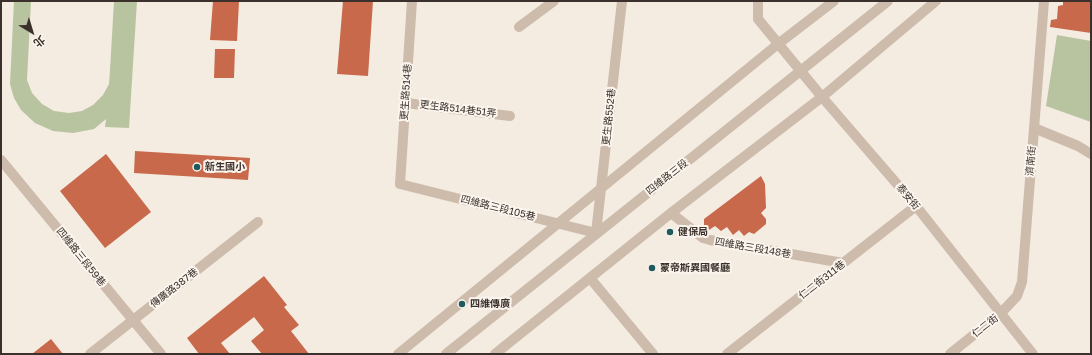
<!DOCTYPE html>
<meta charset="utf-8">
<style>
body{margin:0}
#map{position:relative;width:1092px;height:355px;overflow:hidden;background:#f4ebe1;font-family:"Golos Text","Noto Sans TC",sans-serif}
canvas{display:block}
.frame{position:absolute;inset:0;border:2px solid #3b302b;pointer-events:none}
.north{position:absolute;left:12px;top:12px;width:40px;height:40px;-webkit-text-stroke:3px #fbf5ee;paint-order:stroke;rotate:142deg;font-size:11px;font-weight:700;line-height:16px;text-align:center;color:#3b302b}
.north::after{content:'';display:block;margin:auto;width:14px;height:18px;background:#3b302b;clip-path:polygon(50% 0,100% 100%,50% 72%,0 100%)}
</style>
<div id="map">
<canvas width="1092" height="355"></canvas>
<div class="frame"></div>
<div class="north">北</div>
</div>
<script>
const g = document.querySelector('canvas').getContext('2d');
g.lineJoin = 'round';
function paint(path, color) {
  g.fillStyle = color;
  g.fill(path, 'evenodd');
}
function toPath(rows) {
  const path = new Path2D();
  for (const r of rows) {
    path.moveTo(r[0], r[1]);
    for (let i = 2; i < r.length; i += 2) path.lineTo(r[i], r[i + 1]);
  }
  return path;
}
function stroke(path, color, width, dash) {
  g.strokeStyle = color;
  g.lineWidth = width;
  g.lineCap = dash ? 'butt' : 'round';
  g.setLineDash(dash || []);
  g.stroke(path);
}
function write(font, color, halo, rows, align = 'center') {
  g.font = font + ' "Golos Text","Noto Sans TC",sans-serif';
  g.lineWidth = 4;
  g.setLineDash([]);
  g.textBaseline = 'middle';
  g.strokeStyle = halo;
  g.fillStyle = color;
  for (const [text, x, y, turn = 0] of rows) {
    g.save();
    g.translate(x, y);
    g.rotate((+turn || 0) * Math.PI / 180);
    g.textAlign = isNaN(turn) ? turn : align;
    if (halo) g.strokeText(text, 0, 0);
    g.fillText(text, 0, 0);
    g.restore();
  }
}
paint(toPath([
 [14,1,31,1,27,80,32,93,42,104,54,111,69,113,82,111,93,105,103,95,109,84,110,70,114,1,137,1,129,128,105,127,106,119,94,129,73,133,53,131,35,123,21,110,14,98,10,84],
 [1057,35,1091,41,1091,122,1046,106]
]), '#b8c4a0');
paint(toPath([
 [213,1,239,1,237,41,210,40],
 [343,1,373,1,368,76,337,74],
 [1063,1,1091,1,1091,33,1050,27,1051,20,1057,19,1058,6,1063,5],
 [215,49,235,49,234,78,214,78],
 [135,151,250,158,248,180,134,173],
 [106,154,151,212,105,248,60,191],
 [761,176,765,184,766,208,761,213,766,219,766,224,754,234,749,232,744,236,739,230,733,235,727,227,721,231,715,226,709,230,704,227,704,219],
 [264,276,287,305,284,307,299,325,291,331,309,354,262,354,251,341,264,330,254,317,221,343,230,354,199,354,187,338],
 [51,339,63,354,32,354]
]), '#c8694b');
stroke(toPath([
 [412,1,400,184,596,233,622,1],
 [758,1,758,19,822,97,916,206,1033,354],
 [519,27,554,1],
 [406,103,510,116],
 [1034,128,1078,146,1091,154],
 [1,160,161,354],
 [671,213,703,238,710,240,843,263],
 [590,278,653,354],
 [90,354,258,222],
 [398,354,778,44,834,1],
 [446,354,888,1],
 [495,354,671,213,822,97,936,1],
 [727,354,916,206],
 [950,354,1001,313,1017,296,1022,282,1044,1]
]), '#cdbbac', 10);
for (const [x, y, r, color] of [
 [197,167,4,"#1f5a5e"],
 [670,232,4,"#1f5a5e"],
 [652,268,4,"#1f5a5e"],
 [462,304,4,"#1f5a5e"]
]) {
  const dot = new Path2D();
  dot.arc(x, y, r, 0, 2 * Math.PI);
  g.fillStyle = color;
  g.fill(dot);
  stroke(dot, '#fbf5ee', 1.5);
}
write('10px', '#3b302b', '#fbf5ee', [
 ["更生路514巷",406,92,-86],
 ["更生路514巷51弄",458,109,7],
 ["更生路552巷",609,117,-84],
 ["濟南街",1031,161,-85],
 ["四維路三段",667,177,-38],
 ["泰安街",908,197,50],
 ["四維路三段105巷",498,208,14],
 ["四維路三段148巷",753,248,10],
 ["四維路三段59巷",81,257,51],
 ["仁二街311巷",822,280,-38],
 ["傳廣路387巷",174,288,-38],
 ["仁二街",985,326,-38]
]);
write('bold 10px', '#3b302b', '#fbf5ee', [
 ["新生國小",205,167],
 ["健保局",678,232],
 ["蒙帝斯異國餐廳",660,268],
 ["四維傳廣",470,304]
], 'left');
</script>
